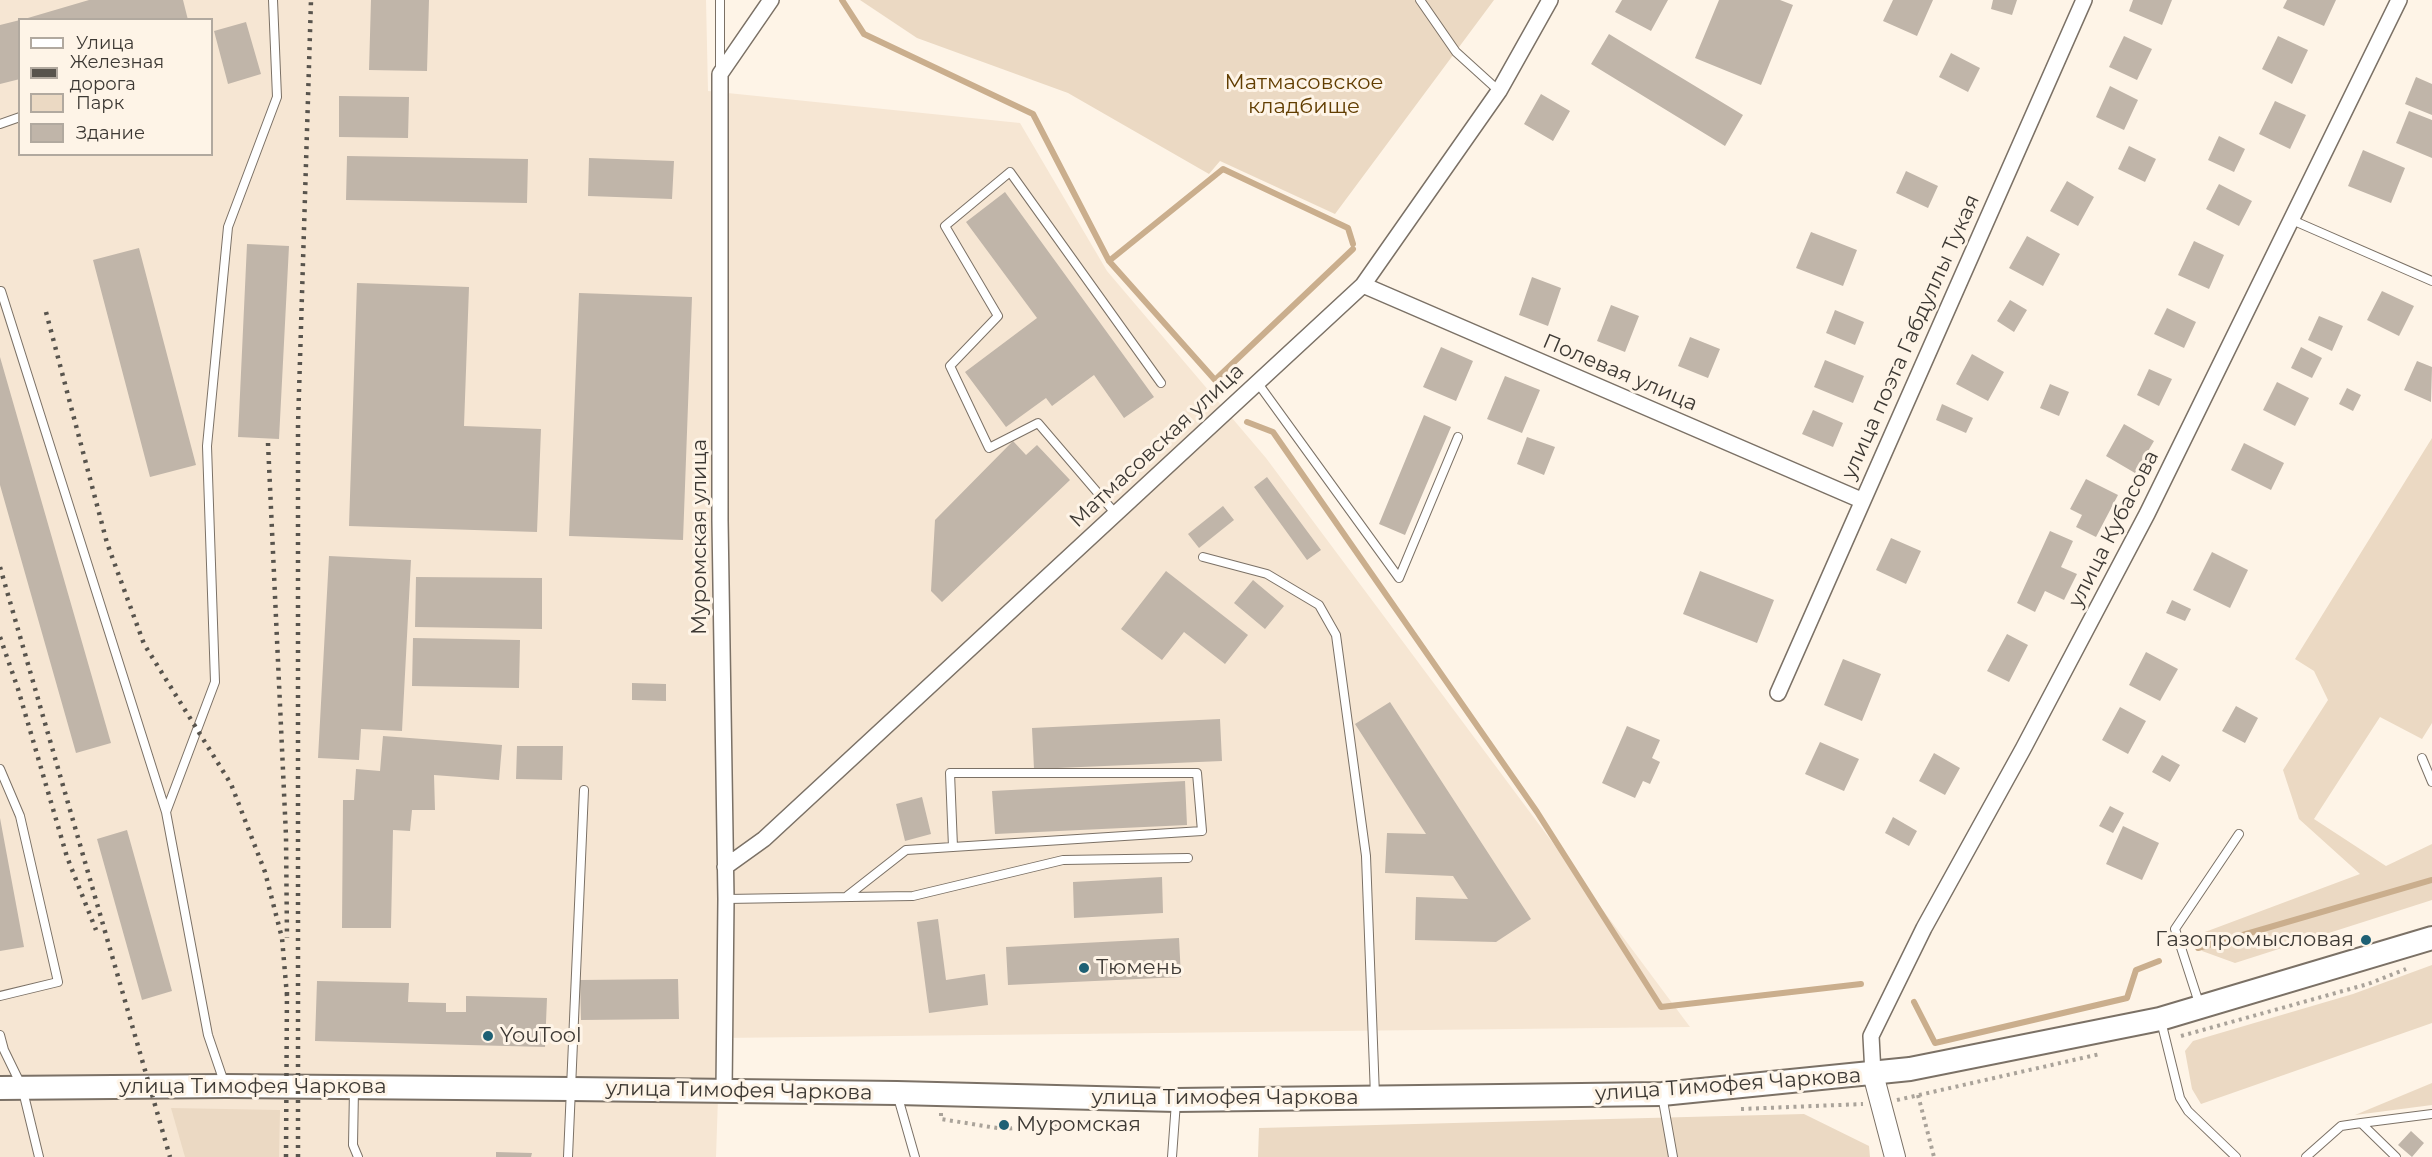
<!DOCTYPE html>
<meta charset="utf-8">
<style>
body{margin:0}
#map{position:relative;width:2432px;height:1157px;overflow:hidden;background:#fef4e7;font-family:Montserrat,sans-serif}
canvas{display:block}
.legend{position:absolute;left:18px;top:18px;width:195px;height:138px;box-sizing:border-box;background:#fef4e7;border:2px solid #b1a99f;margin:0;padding:8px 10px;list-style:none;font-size:18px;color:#3d3934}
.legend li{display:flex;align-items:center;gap:12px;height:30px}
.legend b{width:30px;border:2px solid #b1a99f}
</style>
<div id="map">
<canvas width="2432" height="1157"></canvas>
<ul class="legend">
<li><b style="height:8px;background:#fff"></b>Улица</li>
<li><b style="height:8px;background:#58544d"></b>Железная дорога</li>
<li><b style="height:16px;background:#ebd9c3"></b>Парк</li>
<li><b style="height:16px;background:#c0b5a9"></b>Здание</li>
</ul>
</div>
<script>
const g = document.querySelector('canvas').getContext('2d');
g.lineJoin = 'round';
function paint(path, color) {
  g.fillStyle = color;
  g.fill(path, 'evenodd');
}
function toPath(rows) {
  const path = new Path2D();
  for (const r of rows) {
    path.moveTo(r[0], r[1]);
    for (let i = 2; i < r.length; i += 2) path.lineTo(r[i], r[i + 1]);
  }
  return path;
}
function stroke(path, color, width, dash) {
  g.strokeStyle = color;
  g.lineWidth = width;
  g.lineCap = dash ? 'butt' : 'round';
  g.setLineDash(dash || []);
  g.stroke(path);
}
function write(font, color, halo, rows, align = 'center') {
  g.font = font + ' Montserrat,sans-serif';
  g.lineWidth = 6;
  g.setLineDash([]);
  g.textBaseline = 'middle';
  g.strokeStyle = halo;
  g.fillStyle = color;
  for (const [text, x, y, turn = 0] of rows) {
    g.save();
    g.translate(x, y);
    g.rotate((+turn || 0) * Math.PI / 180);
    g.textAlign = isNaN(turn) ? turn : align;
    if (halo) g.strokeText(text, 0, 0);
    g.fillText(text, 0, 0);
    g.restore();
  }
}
paint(toPath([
 [0,0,706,0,708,91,1020,123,1107,271,1266,458,1690,1027,720,1038,716,1157,0,1157],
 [20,20,212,20,212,154,20,154]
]), '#f6e6d3');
paint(toPath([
 [860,0,1494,0,1335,214,1220,161,1209,174,1068,93,917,38],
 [2432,438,2432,723,2422,739,2380,717,2314,819,2386,866,2432,844,2432,900,2235,963,2202,951,2205,932,2360,874,2299,819,2283,770,2328,700,2314,671,2295,659],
 [2432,965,2432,1023,2201,1104,2192,1089,2185,1051,2193,1041,2353,994],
 [2432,1083,2432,1105,2355,1115],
 [171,1108,280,1110,279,1157,185,1157],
 [1804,1114,1869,1146,1870,1157,1258,1157,1259,1128]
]), '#ebd9c3');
stroke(toPath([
 [842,0,864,34,1033,114,1109,261,1215,380,1353,249],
 [1109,261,1223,169,1348,228,1353,244],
 [1247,422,1273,432,1537,812,1661,1007,1861,984],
 [2198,948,2432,880],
 [1914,1002,1935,1043,2127,998,2136,970,2159,961]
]), '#caae8d', 6);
paint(toPath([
 [89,0,183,0,188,20,21,20],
 [371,0,429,0,427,71,369,70],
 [1622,0,1668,0,1651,31,1615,12],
 [1719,0,1780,0,1793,5,1761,85,1695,58],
 [1893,0,1933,0,1917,36,1883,21],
 [1993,0,2017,0,2012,15,1991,9],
 [2133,0,2172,0,2162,25,2129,11],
 [2287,0,2336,0,2324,26,2283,8],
 [20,20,20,79,0,84,0,25],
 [246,22,261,74,228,84,214,31],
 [1609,34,1743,115,1725,146,1591,64],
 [2124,36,2152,49,2137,80,2109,67],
 [2278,36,2308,50,2292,84,2262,69],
 [1951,53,1980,68,1968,92,1939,77],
 [2416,77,2432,84,2432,115,2405,104],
 [2110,86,2138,100,2124,130,2096,117],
 [1541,94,1570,111,1553,141,1524,124],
 [339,96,409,97,408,138,339,137],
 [2275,101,2306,115,2290,149,2259,134],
 [2409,111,2432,120,2432,158,2396,143],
 [2219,136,2245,149,2234,172,2208,160],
 [2129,146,2156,159,2145,182,2118,169],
 [2363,150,2405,168,2391,203,2348,186],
 [347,156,528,159,527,203,346,200],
 [589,158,674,161,672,199,588,196],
 [1906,171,1938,186,1928,208,1896,193],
 [2067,181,2094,197,2078,226,2050,211],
 [2219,184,2252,201,2239,226,2206,209],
 [1005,192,1154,397,1124,418,1094,375,1052,406,1046,398,1006,427,965,372,1037,318,966,222],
 [1811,232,1857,250,1843,286,1796,268],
 [2027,236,2060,254,2043,286,2009,268],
 [2194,241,2224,255,2209,289,2178,275],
 [247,244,289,246,279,439,238,437],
 [139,248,196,465,150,477,93,260],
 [1532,277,1561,288,1548,326,1519,315],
 [357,283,469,287,464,426,541,429,537,532,349,526],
 [2382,291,2414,306,2399,336,2367,320],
 [579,293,692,297,683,540,569,536],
 [2010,300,2027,310,2014,332,1997,321],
 [1611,305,1639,316,1625,352,1597,341],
 [2167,308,2196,322,2184,348,2154,334],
 [1835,310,1864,322,1855,345,1826,333],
 [2319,316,2343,326,2332,351,2308,340],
 [1690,337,1720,349,1708,378,1678,366],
 [1441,347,1473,361,1456,401,1423,387],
 [2301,347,2322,358,2312,378,2291,368],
 [1972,354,2004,372,1988,401,1956,384],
 [0,357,111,743,76,753,0,485],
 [1825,360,1864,376,1853,403,1814,387],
 [2417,361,2432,367,2431,402,2404,390],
 [2149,369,2172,379,2159,406,2137,395],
 [1505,376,1540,390,1522,433,1487,419],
 [2277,382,2309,398,2295,426,2263,410],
 [2050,384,2069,392,2059,416,2040,408],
 [2347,388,2361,395,2353,411,2339,404],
 [1942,404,1973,418,1966,433,1936,420],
 [1813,410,1843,423,1833,447,1802,434],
 [1424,415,1451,427,1405,535,1379,524],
 [2124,424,2154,441,2135,473,2106,456],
 [1527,437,1555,447,1544,475,1517,464],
 [1013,441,1026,455,1037,445,1070,480,942,602,931,591,935,520],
 [2244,443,2284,463,2271,490,2231,470],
 [1267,477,1321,550,1307,560,1254,487],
 [2086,479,2118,495,2096,537,2076,527,2082,515,2070,509],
 [1223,506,1234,520,1199,548,1188,534],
 [2050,531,2073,541,2061,567,2077,574,2064,600,2045,591,2035,612,2017,603],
 [1891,538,1921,551,1906,584,1876,570],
 [2212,552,2248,570,2230,608,2193,590],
 [329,556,411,560,402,731,361,729,359,760,318,758],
 [1166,571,1248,635,1225,664,1184,632,1162,660,1121,629],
 [1700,571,1774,600,1757,643,1683,614],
 [416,577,542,578,542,629,415,627],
 [1253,580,1284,606,1265,629,1234,603],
 [2172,600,2191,609,2185,621,2166,613],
 [2007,634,2028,645,2009,682,1987,671],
 [413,638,520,640,519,688,412,686],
 [2146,652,2178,669,2160,701,2129,685],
 [1843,659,1881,674,1862,721,1824,705],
 [632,683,666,684,666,701,632,700],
 [1390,702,1531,919,1496,942,1415,940,1416,897,1468,899,1453,876,1385,873,1387,833,1426,834,1355,724],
 [2236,706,2258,718,2245,743,2222,731],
 [2120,707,2146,721,2128,754,2102,740],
 [1220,719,1222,761,1034,769,1032,728],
 [1627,726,1660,740,1652,758,1660,762,1650,784,1643,781,1635,798,1602,783],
 [383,736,502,745,499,780,434,775,435,810,412,810,410,831,393,830,391,928,342,928,343,800,354,800,356,769,380,771],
 [1820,742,1859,759,1844,791,1805,774],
 [517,746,563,746,562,780,516,779],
 [1934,753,1960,768,1945,795,1919,781],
 [2162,755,2180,765,2170,782,2152,772],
 [1185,781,1187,825,995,834,992,791],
 [922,797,931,834,905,841,896,804],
 [2110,806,2124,813,2113,833,2099,826],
 [1893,817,1917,831,1909,846,1885,833],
 [0,818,24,947,0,951],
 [2123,826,2159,843,2142,880,2106,864],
 [127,830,172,991,142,1000,97,839],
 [1162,877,1163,913,1074,918,1073,882],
 [938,919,946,980,985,974,988,1005,929,1013,917,922],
 [1179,938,1181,977,1008,985,1006,947],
 [678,979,679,1019,581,1020,580,980],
 [317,981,409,983,408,1002,446,1003,446,1012,466,1012,466,996,547,998,545,1047,315,1041],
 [2411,1131,2424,1143,2412,1157,2398,1145],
 [496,1152,532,1153,531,1157,496,1157]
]), '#c0b5a9');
const service = toPath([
 [720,0,720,70],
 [1420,0,1456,52,1499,91],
 [0,124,20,117],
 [2292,220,2432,281],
 [1,291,166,812],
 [1257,382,1399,578,1458,437],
 [1115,513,1038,423,989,448,950,366,998,316,945,226,1010,172,1161,383],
 [1203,557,1267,574,1319,605,1336,635,1366,856,1375,1096],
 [2422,758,2432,782],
 [0,769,20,816,58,982,0,996],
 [846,897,906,850,1202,831,1197,773,950,773,953,847],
 [726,899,913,896,1063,860,1188,858],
 [2200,1006,2175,929,2239,834],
 [2161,1021,2180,1098,2188,1111,2236,1157],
 [0,1035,4,1050,22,1087,39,1157],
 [224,1082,208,1035,166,812,215,682,207,446,228,227,277,97,273,0],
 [354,1089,353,1145,358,1157],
 [897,1094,915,1157],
 [1662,1095,1673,1157],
 [2361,1123,2432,1114],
 [568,1157,584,790],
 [1172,1157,1176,1102],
 [2306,1157,2341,1126,2361,1123,2396,1157]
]);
const minor = toPath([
 [1363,285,1861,500],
 [1778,693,2084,0],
 [725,867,764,839,1363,285,1499,91,1550,0],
 [1873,1074,1871,1036,1924,928,2023,749,2147,514,2399,0],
 [724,1091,726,899,720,521,720,74,771,0]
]);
const tertiary = toPath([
 [1873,1074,1895,1157]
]);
const secondary = toPath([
 [0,1088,226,1086,571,1089,897,1093,1176,1100,1662,1094,1910,1069,2160,1019,2432,938]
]);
stroke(service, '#7b7166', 10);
stroke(minor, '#7b7166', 18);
stroke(tertiary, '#7b7166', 22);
stroke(secondary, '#7b7166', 26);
stroke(toPath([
 [2181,1036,2368,984,2406,969],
 [1918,1095,1934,1157],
 [1897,1100,2100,1054],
 [1741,1109,1863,1104],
 [941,1113,941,1119,1003,1129,1098,1121]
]), '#aaa39a', 4, [3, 4.5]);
stroke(service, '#fff', 8);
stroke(minor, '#fff', 15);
stroke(tertiary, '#fff', 20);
stroke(secondary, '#fff', 22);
stroke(toPath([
 [46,312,107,543,144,644,231,784,265,872,282,938,287,996],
 [268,443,286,836,287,938],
 [0,567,170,1157],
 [0,637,18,689,67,857,96,930],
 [286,1157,287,989],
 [298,1157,298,425,311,0]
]), '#58544d', 4.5, [3, 6]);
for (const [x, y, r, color] of [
 [2366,940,6,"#1e6074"],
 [1084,968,6,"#1e6074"],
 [488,1036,6,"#1e6074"],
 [1004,1125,6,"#1e6074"]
]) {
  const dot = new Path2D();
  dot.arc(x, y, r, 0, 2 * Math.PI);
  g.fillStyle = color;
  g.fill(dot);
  stroke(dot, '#fef4e7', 2);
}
write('21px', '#613d00', '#fef4e7', [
 ["Матмасовское",1304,83],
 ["кладбище",1304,107]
]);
write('21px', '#3d3934', '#fef4e7', [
 ["улица поэта Габдуллы Тукая",1911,337,-66],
 ["Полевая улица",1620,373,23],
 ["Матмасовская улица",1157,446,-43],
 ["улица Кубасова",2114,529,-63],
 ["Муромская улица",700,537,-90],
 ["улица Тимофея Чаркова",1728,1085,-4],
 ["улица Тимофея Чаркова",253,1087],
 ["улица Тимофея Чаркова",739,1091,1],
 ["улица Тимофея Чаркова",1225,1098]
]);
write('21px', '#3d3934', '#fef4e7', [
 ["Газопромысловая",2354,940,"right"],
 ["Тюмень",1096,968],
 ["YouTool",500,1036],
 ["Муромская",1016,1125]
], 'left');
</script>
